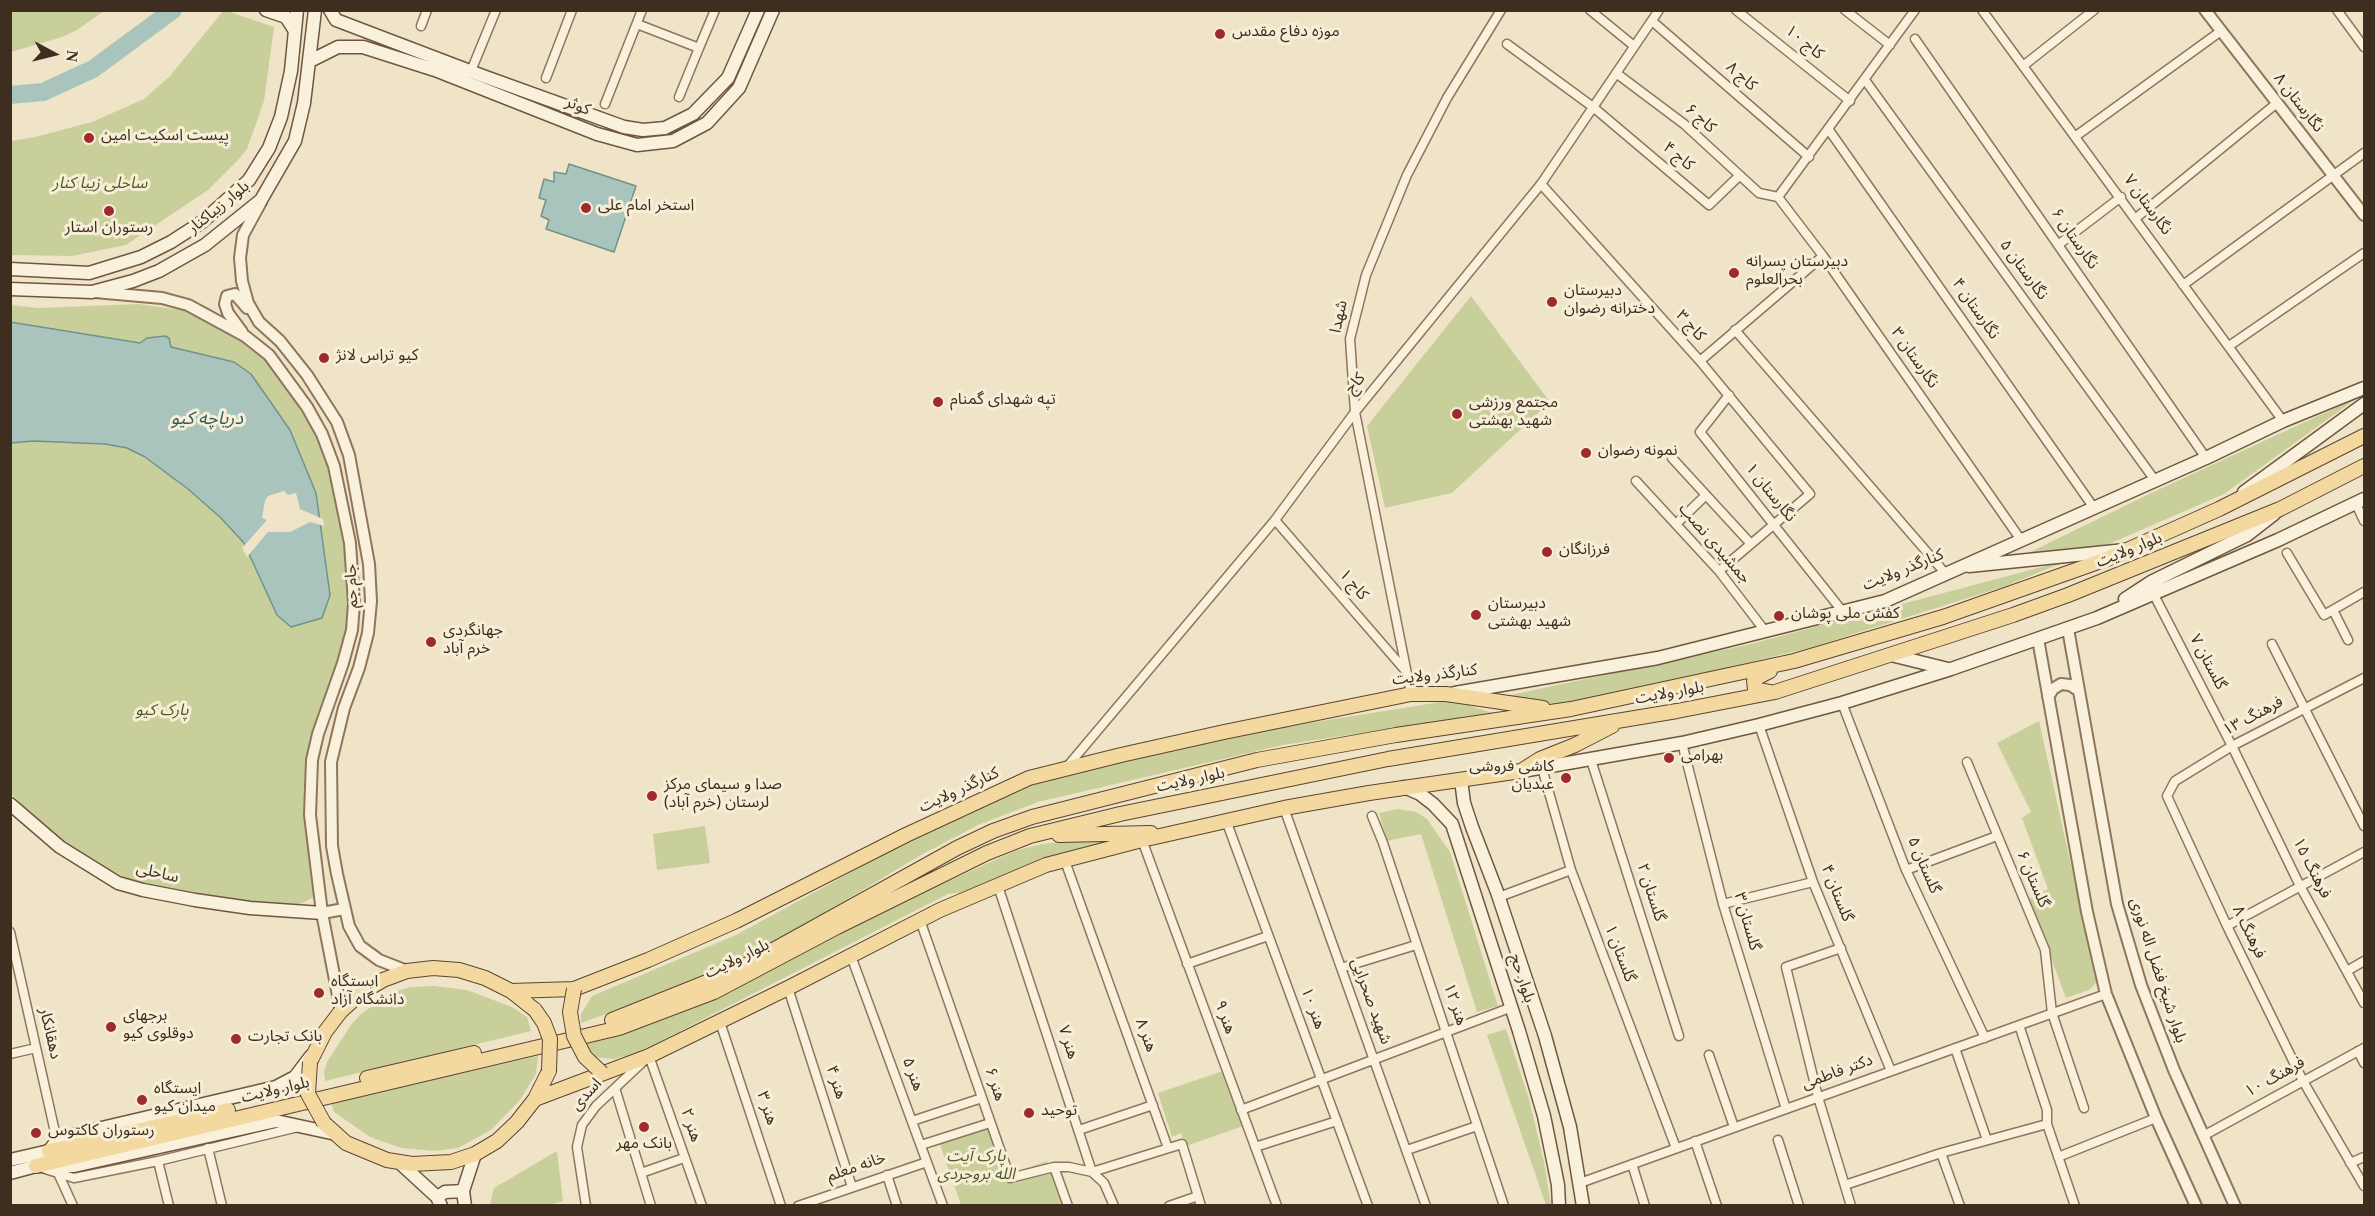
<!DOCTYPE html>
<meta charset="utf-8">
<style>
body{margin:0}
#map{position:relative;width:2375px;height:1216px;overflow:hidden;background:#f0e4c8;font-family:Georgia,serif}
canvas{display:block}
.frame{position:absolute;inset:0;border:12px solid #3d2e20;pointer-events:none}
.north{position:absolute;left:24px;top:24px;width:60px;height:60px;-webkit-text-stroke:4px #f7eed8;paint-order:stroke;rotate:97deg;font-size:16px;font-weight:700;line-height:24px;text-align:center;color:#3d2e20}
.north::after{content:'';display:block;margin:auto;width:21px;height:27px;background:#3d2e20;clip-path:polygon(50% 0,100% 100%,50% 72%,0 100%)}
</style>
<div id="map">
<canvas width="2375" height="1216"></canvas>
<div class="frame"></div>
<div class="north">N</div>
</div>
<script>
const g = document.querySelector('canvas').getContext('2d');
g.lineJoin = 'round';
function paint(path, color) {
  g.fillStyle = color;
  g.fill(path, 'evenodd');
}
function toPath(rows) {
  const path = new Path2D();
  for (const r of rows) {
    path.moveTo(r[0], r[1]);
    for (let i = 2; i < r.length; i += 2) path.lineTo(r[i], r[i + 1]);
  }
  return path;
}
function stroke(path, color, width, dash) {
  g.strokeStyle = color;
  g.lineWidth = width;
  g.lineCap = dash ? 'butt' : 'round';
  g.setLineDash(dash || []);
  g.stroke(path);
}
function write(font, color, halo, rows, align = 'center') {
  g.font = font + ' Georgia,"Noto Sans Arabic",serif';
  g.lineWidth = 6;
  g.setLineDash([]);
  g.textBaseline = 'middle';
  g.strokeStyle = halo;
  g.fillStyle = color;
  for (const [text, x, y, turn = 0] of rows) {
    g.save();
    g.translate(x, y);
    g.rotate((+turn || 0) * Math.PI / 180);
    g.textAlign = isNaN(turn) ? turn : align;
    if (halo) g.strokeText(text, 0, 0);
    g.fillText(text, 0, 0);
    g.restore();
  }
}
paint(toPath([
 [11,10,104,10,104,11,77,30,62,37,11,52],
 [224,10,274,27,264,101,247,149,239,159,208,190,126,245,72,256,11,255,11,141,35,137,92,122,144,99,170,76],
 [1471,296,1550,402,1452,493,1385,508,1367,426],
 [139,304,187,311,235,337,265,360,287,384,303,408,318,436,328,465,336,494,347,568,348,630,307,757,305,810,314,897,300,904,248,903,129,880,72,848,45,827,11,794,11,443,33,441,105,444,127,448,161,467,221,518,244,543,278,615,291,627,322,618,330,595,320,521,234,362,171,347,147,338,140,343,11,322,11,305,38,308],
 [2357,398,2224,494,2109,544,2016,559,2147,495],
 [2072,559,2003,587,1809,648,1668,682,1558,704,1487,700,1751,644],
 [1453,700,1492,713,1283,745,1038,802,978,825,921,855,774,943,678,988,581,1023,581,1014,592,996,736,935,943,822,1024,786,1087,769,1284,727],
 [2039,721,2097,982,2089,990,2066,998,2029,899,2048,889,2022,818,2031,812,1997,743],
 [1398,809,1416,812,1427,819,1450,852,1498,1006,1477,1012,1421,834,1387,841,1379,813],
 [705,826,710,863,657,870,653,834],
 [1106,837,1109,844,972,891,948,894,637,1053,613,1059,593,1057,589,1052,586,1043,667,1016,853,924,1015,851,1042,844],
 [434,986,467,990,512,1007,527,1017,531,1031,325,1081,324,1072,327,1062,351,1025,361,1014,391,993,410,987],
 [1506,1029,1529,1099,1544,1162,1551,1205,1546,1205,1487,1035],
 [538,1056,536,1074,520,1100,491,1130,458,1148,435,1151,401,1148,370,1137,334,1112,331,1102],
 [1223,1071,1226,1080,1233,1077,1249,1124,1186,1146,1181,1133,1172,1137,1158,1093],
 [988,1124,1006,1175,1047,1161,1063,1205,961,1205,939,1142],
 [557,1151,563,1201,550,1205,490,1205,494,1188]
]), '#c9cf9b');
const water = toPath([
 [569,164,636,186,614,252,546,229,549,220,541,216,546,200,539,198,544,179,554,182,554,172,566,174,569,164],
 [10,322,140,343,147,338,165,336,169,338,171,347,234,362,251,374,290,430,316,493,330,595,322,618,291,627,277,615,244,543,221,518,188,489,145,457,127,448,105,444,33,441,11,443,10,322]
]);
paint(water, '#a9c4bc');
stroke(water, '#6f938a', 1.5);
paint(toPath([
 [284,491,288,495,296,493,300,509,323,519,324,526,310,522,290,532,268,532,247,557,242,548,267,520,262,518,265,501,268,496]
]), '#f0e4c8');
stroke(toPath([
 [10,95,43,92,93,69,173,10]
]), '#a9c4bc', 18);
const minor = toPath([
 [1590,10,1634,46],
 [1736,10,1850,101],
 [1845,10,1890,45],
 [1982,10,2283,421],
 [2337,10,2364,47],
 [1652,21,1809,157],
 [637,24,699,48,715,10],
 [421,26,427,10],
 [1915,39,2206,458],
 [1507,44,1593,107,1709,205,1739,176],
 [2023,66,2094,10],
 [471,71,496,10],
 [1616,73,1684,124,1759,193,1778,197,1915,10],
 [546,78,572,10],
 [1865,80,2154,479],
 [679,97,699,48],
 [605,104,642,10],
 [1829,130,2094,508],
 [2076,136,2221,31],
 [1541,184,1700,361,1810,494,1719,571],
 [1778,197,1823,256,2021,540],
 [2136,218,2277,103],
 [2058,245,2121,197],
 [2183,285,2364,153],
 [1735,330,1945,573],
 [2229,346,2364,253],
 [1700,361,1823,256],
 [1729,395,1700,432,1843,612],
 [1672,458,1751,544],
 [1636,481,1719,571,1765,631],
 [2356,504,2364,521],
 [1275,520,1404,669],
 [1676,524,1706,495],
 [2287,553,2324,615,2364,592],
 [2153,593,2232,746,2300,886,2364,1003],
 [2333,610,2348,640],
 [2272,644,2364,826],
 [2364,678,2232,746,2175,781,2167,796,2227,926,2303,1081,2364,1186],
 [1411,694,1355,412,1350,339,1366,275,1407,175,1447,98,1501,10],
 [1842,703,1906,870,1985,1038],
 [1759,725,1813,882,1891,1071],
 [1682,743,1723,904,1786,1109],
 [1591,760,1679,1036],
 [1967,762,2045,950,2052,1013,2084,1108],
 [1066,768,1275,520,1355,412,1541,184,1659,10],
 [1542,768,1571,870,1676,1148],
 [1284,808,1426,1206],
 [1372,816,1383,843,1504,1206],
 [1227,823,1368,1206],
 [1142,840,1277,1206],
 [1065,861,1168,1148],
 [1906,870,1997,836],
 [998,886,1092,1172,1104,1183,1114,1206],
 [1499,897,1571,870],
 [1723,904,1813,882],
 [920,920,1010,1178,1054,1167,1069,1167,1092,1172,1182,1144,1201,1206],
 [2227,926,2364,852],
 [10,932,57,1141],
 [1841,948,1786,967,1818,1097,1851,1206],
 [851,956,943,1206],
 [1187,964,1268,936],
 [1341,968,1416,945],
 [2347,971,2364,961],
 [788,988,852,1187],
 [720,1022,781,1206],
 [2019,1025,2047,1110,2047,1124,2075,1206],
 [1955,1048,1987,1140],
 [2358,1051,2364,1063],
 [10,1054,36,1048],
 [1709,1055,1734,1127],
 [615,1088,651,1206],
 [1241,1110,1512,1007],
 [912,1121,982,1098],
 [1079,1130,1153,1105],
 [2203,1136,2364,1048],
 [1778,1140,1799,1206],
 [1695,1141,1717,1206],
 [921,1145,990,1123],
 [1255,1147,1337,1121],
 [208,1148,222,1206],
 [1407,1150,1477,1126],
 [1941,1153,1960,1206],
 [2058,1157,2156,1118],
 [158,1161,169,1206],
 [2350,1163,2364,1157],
 [1632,1164,1645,1206],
 [1054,1167,1068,1206],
 [45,1169,74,1178,158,1161,298,1127],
 [58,1173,73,1206],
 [641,1173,684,1158],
 [887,1175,897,1206],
 [1580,1183,2106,994],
 [1845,1185,1941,1153,2047,1124],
 [586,1206,577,1147,582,1125,596,1106,649,1056,702,1206],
 [798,1206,927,1162],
 [1169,1206,1198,1196]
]);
const tertiary = toPath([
 [2205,10,2364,215],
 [261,202,243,235,240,258,242,281,248,303,259,322,280,341,307,375,337,422,349,455,369,564,371,601,368,633,359,668,344,708,331,762,332,846,337,874,349,926,360,946,379,960,407,971],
 [95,292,162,298,188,305,245,336,269,355,307,407,322,434,334,466,350,543,354,603,352,630,343,663,318,734,312,760,310,815,322,913,341,1011],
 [242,332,228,313,225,304,227,296,235,294,247,308],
 [2068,629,2117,904,2141,985,2174,1070,2235,1206],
 [2038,639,2087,912,2106,994,2156,1118,2196,1206],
 [2048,697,2053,689,2061,684,2070,685,2078,690],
 [322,913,344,909]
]);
const secondary = toPath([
 [266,10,286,17,295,31],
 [330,10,336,20,483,76,624,127,643,130,665,128,693,114,728,78,758,10],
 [310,61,338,47,363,47,435,70,597,134,637,145,673,141,707,123,739,88,773,10],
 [10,269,89,273,141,257,171,242,202,222,249,180,269,148,281,117,291,71,297,10],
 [10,289,92,292,133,281,159,271,205,245,261,200,295,141,304,103,315,10],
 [2244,492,2364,404],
 [1969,566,2125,550],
 [2125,599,2151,582,2247,535,2274,514],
 [1891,655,1948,669],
 [1455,693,1658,658,1885,601,2206,458,2283,421,2364,388],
 [1522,771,1682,743,1759,725,1842,703,1951,669,2097,618,2278,540,2364,499],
 [1461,780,1464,803,1472,827,1497,892,1545,1036,1570,1127,1583,1206],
 [1404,787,1420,794,1433,804,1452,824,1519,1031,1544,1116,1558,1185,1559,1206],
 [10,804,60,847,118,883,143,890,195,900,250,908,322,913],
 [10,1160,49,1151,59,1138,276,1087,295,1077,311,1056],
 [400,1163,437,1197,441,1206],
 [10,1173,36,1166,74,1166,276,1121,336,1134],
 [437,1197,445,1192,463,1191],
 [465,1206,463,1191,475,1154]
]);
const primary = toPath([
 [1770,692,1755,689,1754,681,1756,678,1770,671],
 [1059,835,1151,833],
 [511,991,574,989,648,960,736,921,906,835,1029,778,1121,755,1224,732,1411,694,1446,694,1543,708],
 [612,1020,737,970,957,848,993,831,1032,817,1257,760,1396,735,1571,709,1794,661,1943,617,2107,559,2219,509,2364,436],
 [310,1062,325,1032,341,1011,361,993,383,980,407,971,433,968,459,970,485,978,511,991,535,1010],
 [367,1078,474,1053],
 [535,1099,649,1056,788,988,940,910,1046,865,1142,840,1284,808,1369,793,1521,771,1540,759,1575,745,1612,726],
 [324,1123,346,1143,387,1160,412,1164,451,1162,475,1154,497,1141,517,1122,535,1099,549,1071],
 [49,1151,228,1110],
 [36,1166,619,1028,714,992,837,927,987,853,1030,836,1120,814,1388,759,1677,711,1775,692,2013,615,2068,595,2280,509,2364,466]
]);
stroke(minor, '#8d765c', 11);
stroke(tertiary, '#8d765c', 14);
stroke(secondary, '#6f573f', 15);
stroke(primary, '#5b4430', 16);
stroke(minor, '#faf1dc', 8);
stroke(tertiary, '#faf1dc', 10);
stroke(secondary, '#faf1dc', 12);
stroke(primary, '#f3d9a0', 14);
const primaryBridge = toPath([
 [574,989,570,1012,574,1036,585,1057,602,1073],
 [535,1010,544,1023,550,1039,549,1071],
 [310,1062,308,1094,324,1123]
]);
stroke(primaryBridge, '#5b4430', 16, []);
stroke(primaryBridge, '#f3d9a0', 14);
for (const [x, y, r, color] of [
 [1220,34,6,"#9e2a2b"],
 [89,138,6,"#9e2a2b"],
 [586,208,6,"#9e2a2b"],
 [109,211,6,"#9e2a2b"],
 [1734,273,6,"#9e2a2b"],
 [1552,302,6,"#9e2a2b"],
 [324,358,6,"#9e2a2b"],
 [938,402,6,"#9e2a2b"],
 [1457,414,6,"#9e2a2b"],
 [1586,453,6,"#9e2a2b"],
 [1547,552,6,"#9e2a2b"],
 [1476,615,6,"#9e2a2b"],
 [1779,616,6,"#9e2a2b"],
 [431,642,6,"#9e2a2b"],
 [1669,758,6,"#9e2a2b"],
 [1566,778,6,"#9e2a2b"],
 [652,796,6,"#9e2a2b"],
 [319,993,6,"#9e2a2b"],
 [111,1027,6,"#9e2a2b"],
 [236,1039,6,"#9e2a2b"],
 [142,1100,6,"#9e2a2b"],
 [1029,1113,6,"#9e2a2b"],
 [644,1127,6,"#9e2a2b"],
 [36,1133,6,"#9e2a2b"]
]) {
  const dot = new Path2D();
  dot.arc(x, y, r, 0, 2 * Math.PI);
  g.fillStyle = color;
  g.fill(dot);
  stroke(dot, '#f7eed8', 2);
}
write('16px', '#3d2e20', '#f7eed8', [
 ["موزه دفاع مقدس",1232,34],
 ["پیست اسکیت امین",101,138],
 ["استخر امام علی",598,208],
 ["رستوران استار",109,230,"center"],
 ["دبیرستان پسرانه",1746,264],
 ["بحرالعلوم",1746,282],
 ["دبیرستان",1564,293],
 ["دخترانه رضوان",1564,311],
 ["کیو تراس لانژ",336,358],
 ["تپه شهدای گمنام",950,402],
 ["مجتمع ورزشی",1469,405],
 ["شهید بهشتی",1469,423],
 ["نمونه رضوان",1598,453],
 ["فرزانگان",1559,552],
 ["دبیرستان",1488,606],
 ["شهید بهشتی",1488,624],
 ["کفش ملی پوشان",1791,616],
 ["جهانگردى",443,633],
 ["خرم آباد",443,651],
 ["بهرامی",1681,758],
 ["کاشی فروشی",1554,769,"right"],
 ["عبدیان",1554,787,"right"],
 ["صدا و سیمای مرکز",664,787],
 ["لرستان (خرم آباد)",664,805],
 ["ایستگاه",331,984],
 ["دانشگاه آزاد",331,1002],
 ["برجهای",123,1018],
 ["دوقلوی کیو",123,1036],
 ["بانک تجارت",248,1039],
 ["ایستگاه",154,1091],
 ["میدان کیو",154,1109],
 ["توحید",1041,1113],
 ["رستوران کاکتوس",48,1133],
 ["بانک مهر",644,1146,"center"]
], 'left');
write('16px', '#3d2e20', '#f7eed8', [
 ["کاج ۱۰",1803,44,39],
 ["کاج ۸",1740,78,41],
 ["نگارستان ۸",2297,104,52],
 ["کوثر",577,108,22],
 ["کاج ۶",1699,120,41],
 ["کاج ۴",1677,158,40],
 ["نگارستان ۷",2146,206,54],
 ["بلوار زیباکنار",220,209,-39],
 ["نگارستان ۶",2073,240,55],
 ["نگارستان ۵",2022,271,54],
 ["نگارستان ۴",1974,310,55],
 ["شهدا",1341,317,-78],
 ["کاج ۳",1689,327,48],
 ["نگارستان ۳",1913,359,55],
 ["کاج",1357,385,-51],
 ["نگارستان ۱",1769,494,51],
 ["جمشیدی نصب",1713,545,49],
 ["بلوار ولایت",2130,552,-22],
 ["کنارگذر ولایت",1904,572,-22],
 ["جام جم",354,586,-92],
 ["کاج ۱",1352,586,49],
 ["گلستان ۷",2206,663,62],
 ["کنارگذر ولایت",1435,677,-7],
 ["بلوار ولایت",1670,695,-10],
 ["فرهنگ ۱۳",2254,718,-28],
 ["بلوار ولایت",1191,782,-12],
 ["کنارگذر ولایت",960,792,-25],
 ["گلستان ۵",1922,866,67],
 ["فرهنگ ۱۵",2310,869,63],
 ["ساحلی",157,875,13],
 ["گلستان ۶",2031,880,67],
 ["گلستان ۲",1649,893,72],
 ["گلستان ۴",1835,894,68],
 ["گلستان ۳",1745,922,74],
 ["فرهنگ ۸",2247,933,64],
 ["گلستان ۱",1618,954,69],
 ["بلوار ولایت",738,961,-26],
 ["بلوار شیخ فضل اله نوری",2156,971,72],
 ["بلوار حج",1520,979,72],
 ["شهید صحرایی",1369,1002,70],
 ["هنر ۱۲",1453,1005,71],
 ["هنر ۱۰",1311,1009,70],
 ["هنر ۹",1223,1018,70],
 ["دهقانکار",48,1034,77],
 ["هنر ۸",1144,1036,70],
 ["هنر ۷",1066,1043,72],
 ["دکتر فاطمی",1838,1074,-20],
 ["هنر ۵",911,1075,70],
 ["فرهنگ ۱۰",2276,1079,-29],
 ["هنر ۴",834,1083,72],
 ["هنر ۶",993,1085,71],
 ["بلوار ولایت",276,1092,-13],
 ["اسدی",588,1096,-48],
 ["هنر ۳",765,1109,71],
 ["هنر ۲",689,1126,71],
 ["خانه معلم",857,1169,-19]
]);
write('italic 16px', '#4d5a26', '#f7eed8', [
 ["ساحلی زیبا کنار",100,186],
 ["پارک کیو",162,713],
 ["پارک آیت",976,1159],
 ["الله بروجردی",976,1177]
]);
write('italic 18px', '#2f5d5a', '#f7eed8', [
 ["دریاچه کیو",207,421]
]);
</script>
